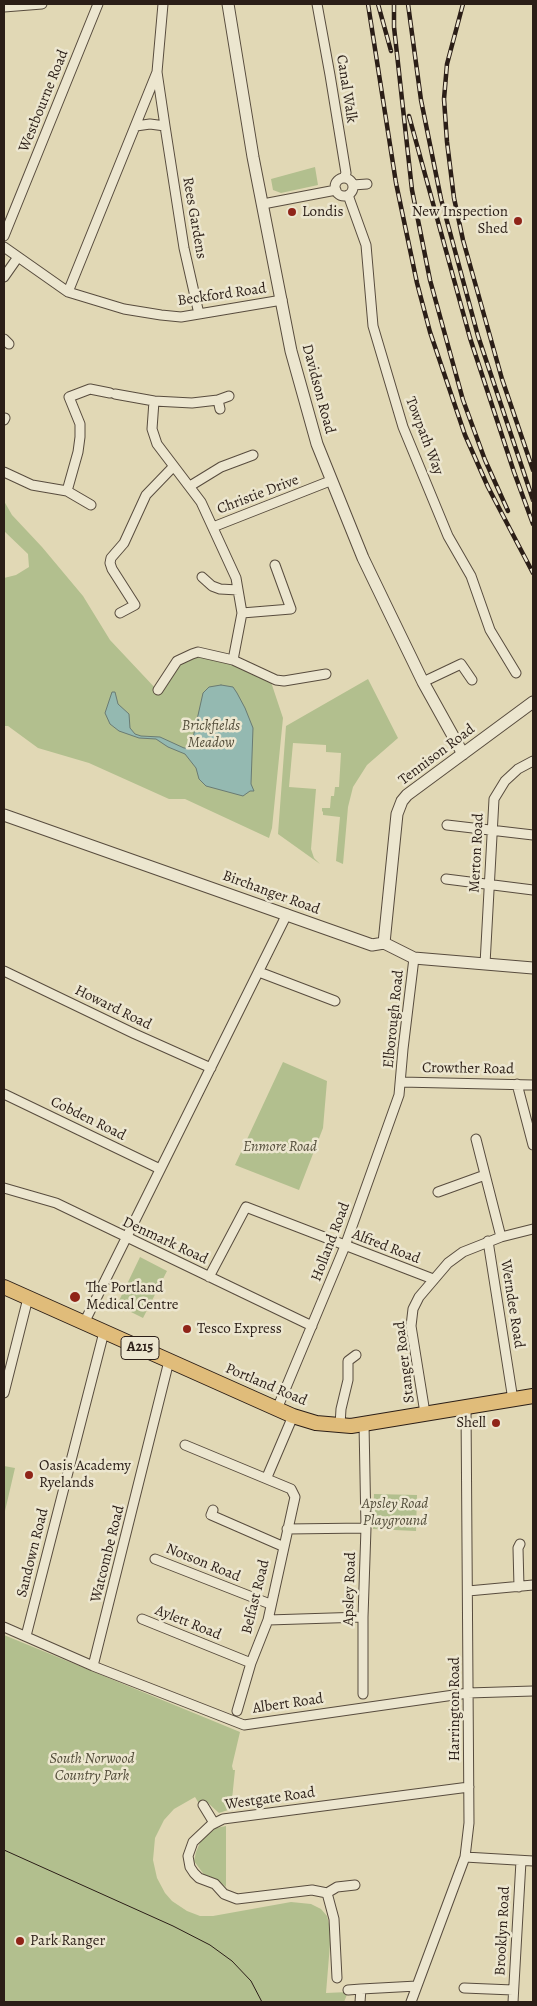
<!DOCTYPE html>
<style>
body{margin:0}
#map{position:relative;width:537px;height:2006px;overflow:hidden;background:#e1d8b5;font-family:Alegreya,serif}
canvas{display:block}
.frame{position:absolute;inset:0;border:5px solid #2b1e17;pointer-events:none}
</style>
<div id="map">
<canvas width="537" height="2006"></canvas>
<div class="frame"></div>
</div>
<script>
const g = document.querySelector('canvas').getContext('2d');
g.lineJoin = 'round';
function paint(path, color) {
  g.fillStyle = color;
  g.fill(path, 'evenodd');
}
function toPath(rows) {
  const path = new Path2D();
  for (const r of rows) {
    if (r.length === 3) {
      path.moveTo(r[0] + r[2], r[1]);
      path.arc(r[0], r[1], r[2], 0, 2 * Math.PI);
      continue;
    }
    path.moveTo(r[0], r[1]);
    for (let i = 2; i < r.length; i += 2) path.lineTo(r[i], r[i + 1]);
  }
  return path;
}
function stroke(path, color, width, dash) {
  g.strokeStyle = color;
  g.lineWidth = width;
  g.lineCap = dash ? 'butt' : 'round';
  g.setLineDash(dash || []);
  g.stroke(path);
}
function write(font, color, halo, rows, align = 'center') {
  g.font = font + ' Alegreya,serif';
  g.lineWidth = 5;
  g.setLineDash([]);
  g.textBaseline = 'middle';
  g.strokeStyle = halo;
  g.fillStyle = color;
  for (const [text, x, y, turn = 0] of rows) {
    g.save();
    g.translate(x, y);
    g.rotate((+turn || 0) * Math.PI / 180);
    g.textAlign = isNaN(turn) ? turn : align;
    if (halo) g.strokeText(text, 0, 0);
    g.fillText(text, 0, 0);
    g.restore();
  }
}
paint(toPath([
 [315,167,318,185,281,193,273,190,271,179],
 [4,501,12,515,42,547,83,596,110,640,157,690,178,663,198,648,271,682,283,718,272,828,269,838,185,799,169,799,89,763,38,748,8,726,4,726,4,578,16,575,29,567,28,554,4,531],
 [368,679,398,738,367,765,353,787,348,807,343,864,336,861,340,817,323,815,323,812,322,811,322,808,330,808,331,796,334,796,335,787,339,787,341,753,326,752,326,745,293,743,289,787,316,789,311,849,314,858,320,864,278,834,286,726],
 [283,1062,327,1081,323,1128,299,1190,235,1165],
 [140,1257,167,1271,143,1318,117,1305],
 [4,1466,15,1468,5,1511,4,1510],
 [374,1494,417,1495,416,1531,373,1529],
 [4,1635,240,1732,232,1766,233,1770,235,1770,231,1809,219,1813,208,1803,201,1807,195,1797,174,1809,164,1820,155,1838,153,1860,157,1878,165,1893,172,1901,187,1911,200,1916,213,1916,291,1902,311,1904,321,1909,327,1916,331,1932,326,1993,348,1992,344,2002,4,2002],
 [226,1826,226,1887,220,1882,205,1876,194,1861,196,1852,201,1840,216,1828]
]), '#b2bf8e');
const water = toPath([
 [221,685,233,687,237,693,245,708,253,728,251,784,254,791,250,791,243,796,206,786,199,779,196,768,185,754,168,747,156,739,139,738,119,731,110,724,105,713,112,692,115,692,118,704,129,714,130,728,135,734,141,736,160,737,184,748,189,748,192,742,203,693,209,687,221,685]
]);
paint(water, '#94b9b1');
stroke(water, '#6a7b73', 1);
const minor = toPath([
 [317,4,330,75,346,173,344,178],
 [4,7,42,4],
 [157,72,163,4],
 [165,126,184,248,199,314],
 [344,187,9],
 [353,185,367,184],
 [348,195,366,245,373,326,403,427,448,536,471,576,490,630,516,673],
 [263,204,336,190],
 [4,236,98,4],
 [4,247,68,292,124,309,161,315,181,317,282,300],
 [4,277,18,257],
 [68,292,157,72,165,126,150,124,136,126],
 [4,339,9,344],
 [115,394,154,401],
 [218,400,229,396],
 [4,420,5,418],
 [4,472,32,485,67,491,78,452,80,437,80,424,69,397,90,389,110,393],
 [190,486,221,467,253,455],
 [67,491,91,505],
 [213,527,330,481],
 [202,577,212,586,220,589,238,590],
 [120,613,135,605,112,569,110,563,111,558,124,543,146,495,173,467],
 [242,613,291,609,275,565],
 [233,660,276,680,284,681,326,674],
 [423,682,461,664,472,680],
 [158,690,177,661,192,654,198,652,233,660,242,613,236,578,201,502,157,444,152,429,154,401,192,403,218,400,220,409],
 [447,825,533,835],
 [446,879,533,890],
 [485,964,494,799,505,781,518,769,533,761],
 [4,971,135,1034,211,1068],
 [259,972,335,1001],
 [401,1082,533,1085],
 [517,1084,533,1145],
 [4,1094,160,1169],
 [476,1139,501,1237],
 [4,1188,56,1203,312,1326],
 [438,1192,485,1175],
 [488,1241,513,1400],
 [209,1277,246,1207,433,1279],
 [84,1323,287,914],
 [4,1393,28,1298],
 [277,1409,345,1246,399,1095,403,1049,414,958],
 [425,1413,411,1326,413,1309,419,1297,448,1263,463,1252,501,1237,533,1229],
 [340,1425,341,1409,348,1380,348,1361,356,1355],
 [185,1445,291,1489,295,1497,268,1620,251,1663,237,1711],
 [267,1477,293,1416],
 [213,1510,211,1515,282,1546],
 [287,1529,366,1528],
 [155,1559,270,1604],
 [519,1587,518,1548,520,1544],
 [468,1591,533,1585],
 [142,1619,251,1663],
 [268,1620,363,1617],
 [4,1627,93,1666,244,1725,468,1693,533,1691],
 [26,1636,104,1332],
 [93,1666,169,1361],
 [363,1694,363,1617,366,1528,364,1424],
 [203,1805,214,1823],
 [465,1857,533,1861],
 [327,1893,337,1887,355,1885],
 [337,1978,334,1919,327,1893,312,1890,237,1899,224,1894,215,1884,199,1878,194,1873,190,1867,188,1856,193,1842,211,1825,223,1819,469,1787],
 [464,1988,513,1990],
 [348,1990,361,1989],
 [360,2002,361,1989,417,1986],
 [411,2002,465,1857,469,1823,466,1407],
 [513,2002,521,1861]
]);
const tertiary = toPath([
 [228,4,253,157,291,351,317,444,363,558,390,614,423,682,463,754],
 [4,815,372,945,384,943,414,958,533,968],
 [384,943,397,814,402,801,407,795,533,702]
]);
const primary = toPath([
 [4,1287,293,1416,316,1423,351,1426,533,1396]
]);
stroke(minor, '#584c3e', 11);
stroke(tertiary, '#584c3e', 13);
stroke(primary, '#2b1e17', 16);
stroke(minor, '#ece6cf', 9);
stroke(tertiary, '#ece6cf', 11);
stroke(primary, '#e0bc7a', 14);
stroke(toPath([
 [4,1850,173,1926,210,1945,232,1961,251,1981,262,2002]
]), '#2b1e17', 1);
const rail = toPath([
 [368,4,396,183,417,283,430,332,465,435,488,487,533,573],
 [378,4,391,51],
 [394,4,394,27,412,190,430,280,463,400,485,460,508,511],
 [408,4,421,100,441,199,478,336,533,500],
 [463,4,447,64,444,99,447,142,454,198,463,240,502,379,533,470],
 [409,116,470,338,514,472,533,524]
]);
stroke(rail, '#2b1e17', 4.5);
stroke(rail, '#ece6cf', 2.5, [8]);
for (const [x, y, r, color] of [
 [292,212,5,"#8f2418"],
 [518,221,5,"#8f2418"],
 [75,1297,6,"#8f2418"],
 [187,1329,5,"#8f2418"],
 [496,1423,5,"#8f2418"],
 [29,1475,5,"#8f2418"],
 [20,1941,5,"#8f2418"]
]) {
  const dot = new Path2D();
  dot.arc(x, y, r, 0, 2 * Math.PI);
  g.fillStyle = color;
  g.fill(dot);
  stroke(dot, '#ece6cf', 2);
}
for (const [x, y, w] of [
 [140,1348,38]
]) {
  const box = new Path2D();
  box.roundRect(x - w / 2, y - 11.5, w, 23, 4);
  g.fillStyle = '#ece6cf';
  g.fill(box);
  stroke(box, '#2b1e17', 1);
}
write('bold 14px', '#2b1e17', null, [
 ["A215",140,1348]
]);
write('15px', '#2b1e17', '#ece6cf', [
 ["Canal Walk",346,89,81],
 ["Westbourne Road",44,101,-68],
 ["Rees Gardens",194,218,80],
 ["Beckford Road",222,295,-8],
 ["Davidson Road",318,389,75],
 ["Towpath Way",424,436,69],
 ["Christie Drive",258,495,-21],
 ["Tennison Road",437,755,-37],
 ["Merton Road",477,853,-87],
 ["Birchanger Road",271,893,20],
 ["Howard Road",113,1008,26],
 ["Elborough Road",394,1019,-84],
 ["Crowther Road",468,1069,1],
 ["Cobden Road",88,1119,26],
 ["Denmark Road",165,1241,25],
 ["Holland Road",331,1242,-69],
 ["Alfred Road",386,1247,21],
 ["Werndee Road",512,1304,81],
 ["Stanger Road",405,1362,-97],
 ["Portland Road",266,1385,23],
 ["Sandown Road",33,1553,-76],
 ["Watcombe Road",108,1554,-76],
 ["Notson Road",203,1563,22],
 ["Apsley Road",350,1589,-88],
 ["Belfast Road",256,1597,-76],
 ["Aylett Road",188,1623,22],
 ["Albert Road",288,1704,-8],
 ["Harrington Road",455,1709,-90],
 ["Westgate Road",270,1799,-8],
 ["Brooklyn Road",503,1931,-87]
]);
write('15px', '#2b1e17', '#ece6cf', [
 ["Londis",302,212],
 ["New Inspection",508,212,"right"],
 ["Shed",508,229,"right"],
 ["The Portland",86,1288],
 ["Medical Centre",86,1305],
 ["Tesco Express",197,1329],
 ["Shell",486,1423,"right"],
 ["Oasis Academy",39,1466],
 ["Ryelands",39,1483],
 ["Park Ranger",30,1941]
], 'left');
write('italic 15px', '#544e3b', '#ece6cf', [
 ["Brickfields",211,726],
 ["Meadow",211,743],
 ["Enmore Road",280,1147],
 ["Apsley Road",395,1504],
 ["Playground",395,1521],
 ["South Norwood",92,1759],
 ["Country Park",92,1776]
]);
</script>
